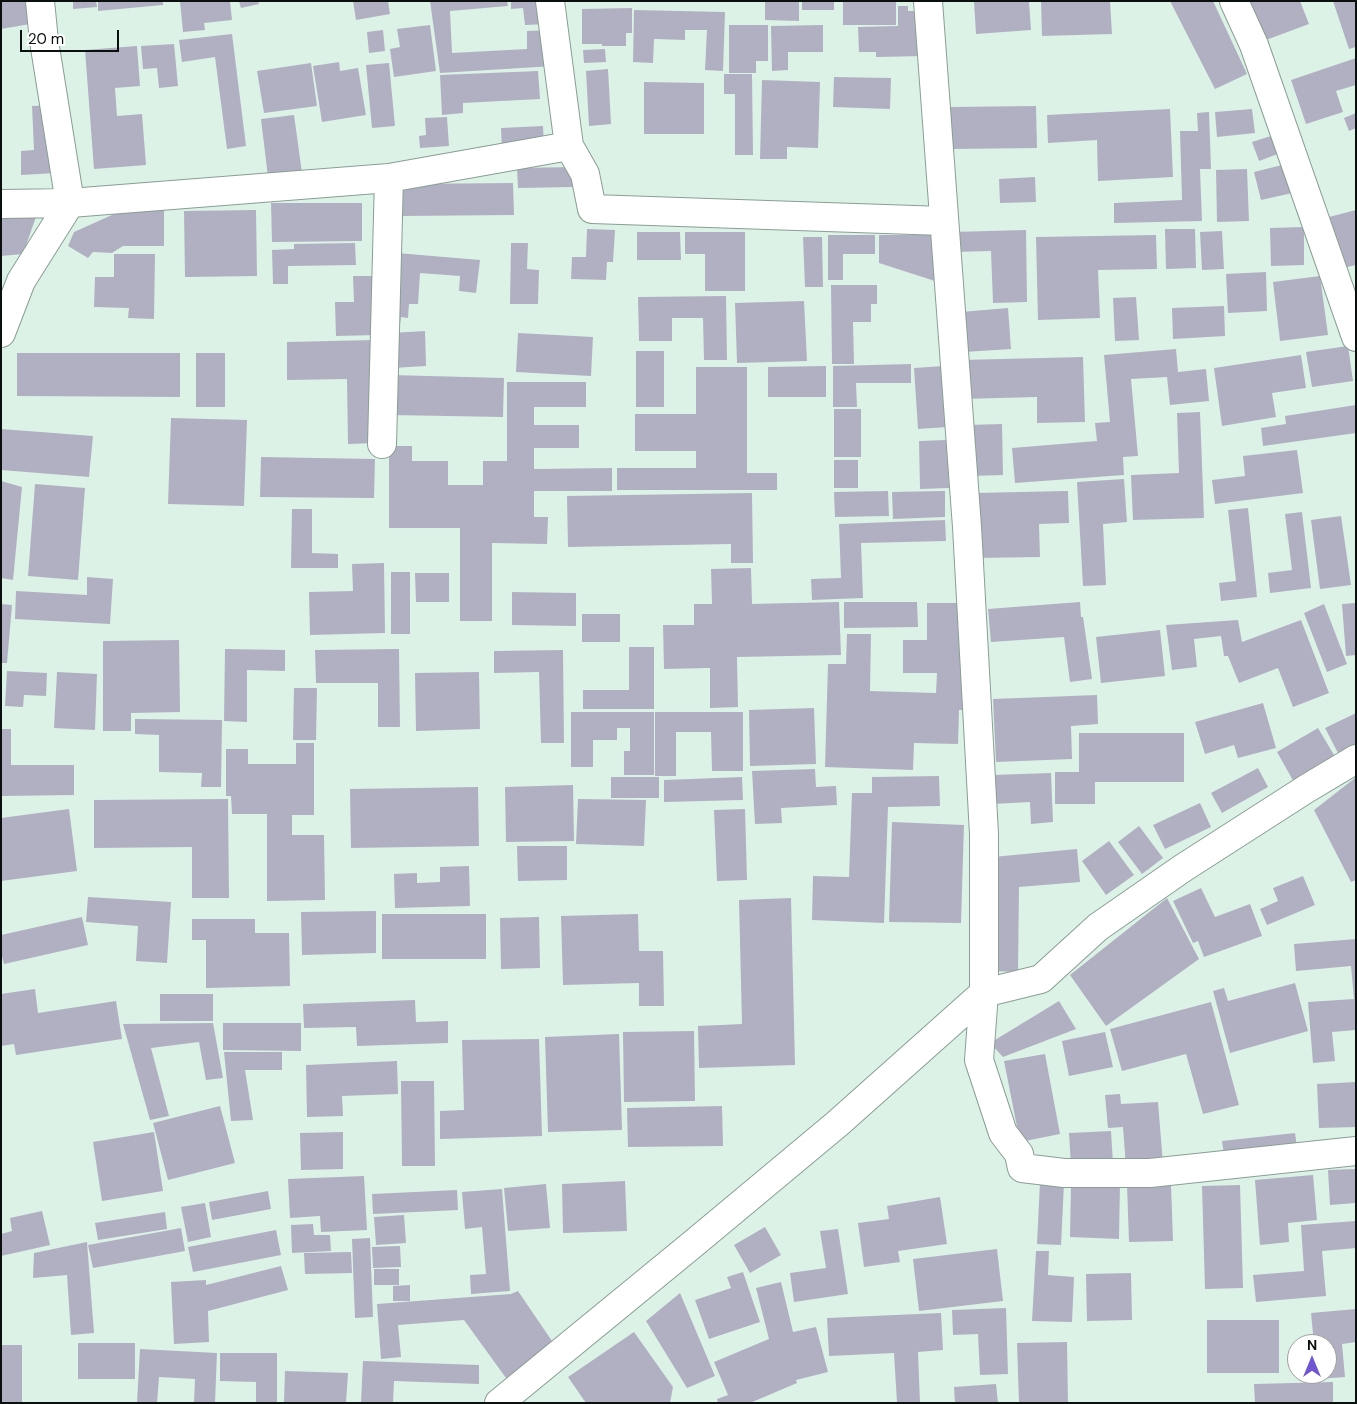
<!DOCTYPE html>
<style>
body{margin:0}
#map{position:relative;width:1357px;height:1404px;overflow:hidden;background:#ddf2e7;font-family:"DM Sans",sans-serif}
canvas{display:block}
.frame{position:absolute;inset:0;border:2px solid #09100d;pointer-events:none}
.north{position:absolute;left:1287px;top:1334px;width:50px;height:50px;box-sizing:border-box;background:#fff;border:1px solid #9d9f9e;border-radius:50%;rotate:0deg;font-size:14px;font-weight:700;line-height:20px;text-align:center;color:#09100d}
.north::after{content:'';display:block;margin:auto;width:18px;height:22px;background:#7057d1;clip-path:polygon(50% 0,100% 100%,50% 72%,0 100%)}
.scale{position:absolute;left:20px;top:30px;width:99px;height:22px;box-sizing:border-box;border:2px solid #09100d;border-top:0;padding-left:6px;font-size:15px;line-height:18px;white-space:nowrap;color:#09100d;-webkit-text-stroke:4px #fff;paint-order:stroke}
</style>
<div id="map">
<canvas width="1357" height="1404"></canvas>
<div class="frame"></div>
<div class="north">N</div>
<div class="scale">20 m</div>
</div>
<script>
const g = document.querySelector('canvas').getContext('2d');
g.lineJoin = 'round';
function paint(path, color) {
  g.fillStyle = color;
  g.fill(path, 'evenodd');
}
function toPath(rows) {
  const path = new Path2D();
  for (const r of rows) {
    path.moveTo(r[0], r[1]);
    for (let i = 2; i < r.length; i += 2) path.lineTo(r[i], r[i + 1]);
  }
  return path;
}
function stroke(path, color, width, dash) {
  g.strokeStyle = color;
  g.lineWidth = width;
  g.lineCap = dash ? 'butt' : 'round';
  g.setLineDash(dash || []);
  g.stroke(path);
}
paint(toPath([
 [1,1,26,1,30,24,1,29],
 [73,1,96,1,97,7,73,9],
 [98,1,163,1,163,5,98,11],
 [180,1,230,1,232,20,204,23,205,30,183,32],
 [239,1,258,1,259,4,241,8],
 [353,1,388,1,390,14,356,20],
 [430,1,507,1,508,6,450,11,452,53,527,49,527,31,552,30,554,66,440,73],
 [511,1,546,1,548,24,525,25,523,8,511,9],
 [765,1,799,1,799,21,765,20],
 [802,1,834,1,834,10,802,10],
 [843,1,896,1,896,25,843,25],
 [974,1,1029,1,1031,30,976,34],
 [1041,1,1110,1,1112,34,1042,36],
 [1170,1,1213,1,1247,74,1215,89],
 [1250,1,1300,1,1309,24,1266,40],
 [1333,1,1356,1,1356,47,1349,49],
 [898,6,908,6,908,11,923,11,924,56,876,57,876,52,859,52,858,27,898,26],
 [632,8,632,33,626,33,626,46,602,46,602,44,582,44,582,9],
 [634,10,725,12,723,71,705,70,707,30,685,30,685,40,654,39,653,63,633,62],
 [430,25,436,71,394,77,390,49,400,47,397,29],
 [729,25,768,25,768,61,756,61,756,73,729,73],
 [823,25,823,52,788,52,788,70,772,71,771,26],
 [383,30,385,51,369,53,367,32],
 [232,34,246,146,227,149,215,57,182,62,179,40],
 [174,44,178,86,159,88,157,68,143,69,141,46],
 [137,46,140,86,115,88,117,116,142,114,146,165,94,169,85,50],
 [605,49,606,62,584,63,583,50],
 [1356,58,1356,85,1336,91,1343,112,1306,124,1291,80],
 [339,62,340,71,358,68,366,115,322,122,313,66],
 [311,63,317,106,264,113,257,71],
 [389,63,395,126,372,128,366,65],
 [608,69,611,124,589,126,586,71],
 [538,71,540,99,463,103,463,113,442,115,440,75],
 [724,74,752,74,753,155,735,155,735,94,724,94],
 [834,77,891,78,890,109,833,107],
 [762,80,820,82,818,148,787,147,787,159,760,159],
 [644,82,704,83,704,134,644,134],
 [53,105,56,173,21,175,21,151,34,150,32,106],
 [1036,106,1037,148,951,149,951,107],
 [1170,109,1173,177,1098,181,1097,140,1048,143,1047,115],
 [1252,109,1255,133,1217,137,1215,112],
 [1209,112,1211,169,1200,169,1202,221,1114,223,1114,203,1182,200,1180,131,1198,131,1197,113],
 [1356,113,1356,128,1349,131,1344,118],
 [294,115,302,173,268,177,261,119],
 [447,117,449,146,420,148,419,136,426,135,425,118],
 [543,126,544,147,502,150,501,128],
 [1277,134,1283,152,1259,161,1252,142],
 [1290,163,1297,192,1261,200,1254,172],
 [574,167,574,187,518,188,517,168],
 [1247,169,1249,221,1217,222,1216,170],
 [1035,177,1036,202,1000,203,999,179],
 [513,183,514,215,402,216,401,184],
 [271,203,362,203,362,241,272,242],
 [123,210,164,210,164,246,123,246,112,253,93,252,88,258,68,246,74,232],
 [256,210,257,276,185,277,184,211],
 [1356,210,1356,265,1343,268,1329,217],
 [1,214,37,214,23,254,1,256],
 [1304,227,1304,265,1271,266,1270,228],
 [587,229,615,230,613,262,607,262,606,280,571,279,572,257,586,257],
 [1165,229,1195,229,1196,268,1166,269],
 [1026,230,1027,302,993,303,991,251,953,252,952,232],
 [1222,231,1224,269,1202,270,1200,232],
 [637,232,680,232,681,260,637,260],
 [685,232,745,232,745,291,705,291,705,254,685,254],
 [828,235,875,235,875,254,843,254,843,280,828,280],
 [879,235,937,235,938,282,879,263],
 [1156,235,1157,269,1098,270,1100,318,1038,320,1036,237],
 [803,237,822,237,823,287,805,287],
 [355,243,356,265,288,266,288,284,273,284,272,250,294,249,294,244],
 [511,243,528,243,527,269,539,270,538,304,510,304],
 [397,253,480,260,476,293,459,291,460,276,420,273,418,304,409,304,408,318,401,317,400,324,391,323],
 [114,254,155,254,154,319,128,318,129,308,94,307,95,277,114,277],
 [1266,272,1267,311,1228,313,1226,274],
 [353,276,378,276,378,335,336,336,335,302,354,302],
 [1320,276,1328,335,1280,341,1273,282],
 [831,285,877,285,877,304,871,304,871,322,853,322,854,364,832,364],
 [726,296,727,360,704,360,703,318,672,318,672,341,639,341,638,297],
 [1136,297,1139,340,1115,341,1113,298],
 [804,301,807,361,737,363,735,303],
 [1224,306,1225,336,1173,339,1172,308],
 [1008,308,1011,349,964,352,961,312],
 [425,331,426,366,393,368,391,333],
 [518,333,593,337,591,376,516,372],
 [375,340,378,443,348,444,347,379,287,380,287,342],
 [1348,346,1353,381,1312,387,1306,352],
 [1176,349,1178,372,1206,369,1209,401,1170,405,1167,377,1131,379,1138,456,1123,457,1124,475,1015,483,1012,448,1097,441,1095,423,1110,422,1104,355],
 [636,351,664,351,664,407,636,407],
 [17,353,180,353,180,397,17,396],
 [196,353,225,353,225,407,196,407],
 [1301,355,1306,388,1272,393,1276,417,1222,426,1214,368],
 [1083,357,1085,422,1037,423,1037,397,962,399,961,360],
 [911,364,911,383,856,383,857,407,833,407,833,366],
 [826,366,826,397,768,397,768,367],
 [944,366,948,427,918,429,914,368],
 [696,367,747,367,747,473,777,473,777,490,617,490,617,468,696,468,696,451,635,451,635,414,696,414],
 [391,375,504,378,503,417,391,415],
 [507,382,586,382,586,407,534,407,534,425,579,425,579,448,534,448,534,469,612,468,612,491,534,491,534,517,548,517,547,544,492,543,492,621,460,621,460,528,389,528,389,446,412,446,412,461,448,461,448,485,483,485,483,461,507,461],
 [1356,405,1356,433,1263,446,1261,428,1286,424,1285,416],
 [834,409,861,409,861,457,834,457],
 [1200,412,1204,518,1133,520,1131,475,1179,473,1177,413],
 [171,418,247,420,244,506,168,504],
 [1002,424,1003,475,970,476,968,425],
 [1,429,93,436,89,477,1,470],
 [947,440,949,488,920,489,919,441],
 [1297,450,1303,493,1215,504,1212,480,1245,476,1243,456],
 [261,457,375,459,374,498,260,497],
 [834,460,858,460,858,488,834,488],
 [1124,479,1127,522,1103,524,1106,585,1083,586,1077,482],
 [1,481,22,487,13,580,1,578],
 [35,484,85,488,78,580,28,576],
 [888,491,889,516,835,517,834,492],
 [945,491,945,517,893,519,892,492],
 [1068,491,1069,523,1039,524,1040,557,975,558,974,493],
 [752,493,753,563,731,563,731,544,568,547,567,496],
 [1248,508,1257,597,1221,601,1219,583,1236,581,1228,510],
 [292,509,312,509,312,553,338,554,338,568,291,568],
 [1302,512,1311,588,1270,593,1268,573,1292,570,1285,514],
 [1341,516,1351,585,1320,589,1311,520],
 [945,520,946,541,861,543,863,598,812,600,811,579,841,578,839,524],
 [384,563,385,633,310,635,309,592,353,591,352,564],
 [751,568,752,604,839,602,841,655,737,657,738,707,710,708,710,668,664,669,663,625,694,625,694,604,712,604,711,569],
 [391,572,410,572,410,634,391,634],
 [415,573,449,573,449,602,416,602],
 [87,577,113,579,110,624,15,619,16,591,87,595],
 [512,592,576,593,576,626,512,625],
 [844,602,917,602,918,627,844,628],
 [1080,602,1081,617,1083,617,1092,679,1070,682,1064,637,991,642,988,609],
 [927,603,963,603,962,710,959,710,958,744,914,743,913,770,825,767,828,664,846,664,847,634,871,634,870,691,936,693,937,673,903,673,903,640,927,640],
 [1356,603,1356,655,1346,656,1342,604],
 [1,604,12,605,7,663,1,663],
 [1324,604,1347,664,1327,672,1304,613],
 [582,614,620,614,620,642,582,642],
 [1238,620,1242,642,1301,620,1329,693,1293,707,1278,668,1239,683,1228,656,1224,656,1221,636,1194,639,1197,667,1172,670,1166,625],
 [1160,630,1165,676,1101,683,1096,637],
 [179,640,180,712,131,713,131,731,103,731,103,641],
 [629,647,654,647,654,709,583,709,583,690,629,690],
 [225,649,285,650,285,671,247,670,247,722,224,721],
 [399,649,400,727,378,727,378,683,316,683,315,650],
 [563,650,564,743,541,743,539,672,494,673,494,651],
 [7,671,47,673,46,696,24,695,23,707,5,706],
 [57,672,97,674,95,730,54,728],
 [479,672,480,729,416,731,415,673],
 [294,688,317,688,316,740,293,740],
 [1097,695,1098,724,1071,726,1072,759,996,762,993,699],
 [1263,703,1276,748,1238,758,1234,745,1205,754,1195,722],
 [814,708,816,764,750,766,749,710],
 [571,712,654,712,654,775,624,775,624,751,630,751,630,728,617,728,617,740,593,740,593,767,571,767],
 [655,712,743,712,743,771,712,771,711,732,676,732,676,776,655,776],
 [1356,713,1356,744,1338,753,1325,728],
 [135,719,222,720,221,787,201,787,202,773,159,772,159,735,135,734],
 [1318,728,1337,760,1295,784,1277,752],
 [1,729,11,729,11,765,74,765,74,795,1,796],
 [1079,733,1184,733,1184,782,1095,782,1095,804,1055,804,1055,772,1079,772],
 [296,743,314,743,314,815,292,815,292,835,324,835,325,900,267,901,267,814,232,814,231,796,226,796,226,749,248,749,248,764,296,764],
 [1258,768,1268,787,1222,813,1211,793],
 [815,769,816,787,836,786,837,805,781,808,782,823,755,824,752,771],
 [1051,773,1053,822,1031,824,1030,802,993,804,992,775],
 [939,776,940,806,888,807,884,923,812,920,813,876,849,877,852,793,872,793,872,777],
 [611,777,659,777,659,798,611,798],
 [742,777,743,800,664,802,664,780],
 [1355,778,1356,880,1351,882,1314,810],
 [573,785,574,841,506,842,505,787],
 [478,787,479,846,351,848,350,789],
 [228,799,229,898,192,898,192,847,94,848,94,800],
 [578,799,646,800,644,846,576,844],
 [1200,803,1211,827,1165,849,1153,825],
 [69,809,77,871,1,881,1,818],
 [745,809,747,880,717,881,714,810],
 [892,822,964,825,961,923,889,922],
 [1139,826,1163,858,1142,874,1118,842],
 [1109,841,1134,875,1106,895,1082,861],
 [517,846,567,846,567,880,518,881],
 [1077,849,1080,882,1019,887,1018,972,994,971,993,857],
 [469,866,470,906,395,908,394,874,417,873,417,883,440,882,440,867],
 [1303,876,1315,905,1267,925,1260,909,1278,901,1273,888],
 [1201,888,1215,917,1250,904,1262,936,1204,957,1198,941,1193,943,1173,901],
 [88,897,171,902,167,963,136,961,138,926,86,922],
 [791,898,795,1065,699,1068,698,1026,742,1024,739,900],
 [1167,898,1199,959,1106,1026,1070,975],
 [376,911,376,953,302,955,301,912],
 [382,914,486,914,486,959,382,959],
 [638,914,639,951,663,951,664,1006,639,1006,639,983,563,985,561,916],
 [82,917,88,945,4,964,1,953,1,935],
 [539,917,540,968,501,969,500,918],
 [192,919,255,919,255,933,289,933,290,986,206,988,206,940,192,940],
 [1356,939,1356,1030,1332,1032,1335,1061,1313,1063,1308,1002,1354,999,1351,966,1296,971,1294,944],
 [1295,983,1308,1031,1230,1053,1213,991,1224,988,1228,1001],
 [35,989,38,1013,116,1001,122,1039,16,1055,14,1044,1,1046,1,994],
 [160,994,213,994,213,1021,160,1021],
 [415,1000,416,1022,448,1021,448,1043,357,1046,356,1027,304,1028,303,1004],
 [1059,1001,1076,1029,1003,1057,990,1043],
 [1211,1002,1239,1105,1203,1114,1186,1054,1122,1071,1110,1029],
 [213,1023,223,1078,206,1080,199,1042,151,1048,169,1116,150,1120,123,1024],
 [223,1023,301,1023,301,1051,223,1050],
 [694,1031,695,1101,624,1102,623,1032],
 [1105,1032,1113,1067,1069,1076,1062,1041],
 [619,1034,622,1130,548,1132,545,1037],
 [539,1039,542,1136,440,1139,440,1111,464,1110,462,1040],
 [224,1052,282,1052,282,1070,245,1070,253,1120,231,1121],
 [1045,1054,1060,1134,1020,1142,1004,1061],
 [397,1061,398,1094,342,1096,343,1116,307,1117,306,1065],
 [401,1081,434,1081,435,1166,402,1166],
 [1356,1082,1356,1127,1319,1128,1317,1084],
 [1120,1094,1121,1104,1158,1102,1163,1164,1126,1167,1123,1127,1108,1128,1105,1095],
 [220,1106,235,1163,168,1180,153,1123],
 [722,1106,723,1146,628,1147,627,1108],
 [1111,1131,1113,1164,1071,1166,1069,1133],
 [154,1132,163,1191,102,1201,93,1142],
 [343,1132,343,1169,301,1170,300,1133],
 [1295,1133,1298,1154,1225,1162,1222,1141],
 [1356,1169,1356,1203,1330,1205,1328,1170],
 [1313,1175,1317,1220,1288,1223,1289,1242,1260,1245,1255,1180],
 [364,1176,367,1230,321,1232,320,1216,290,1218,288,1179],
 [625,1181,627,1231,563,1233,562,1184],
 [1040,1182,1064,1183,1061,1245,1037,1244],
 [1071,1183,1120,1184,1119,1239,1070,1237],
 [546,1184,550,1228,508,1231,504,1188],
 [1171,1184,1173,1241,1129,1242,1127,1185],
 [1240,1185,1243,1288,1205,1289,1202,1186],
 [502,1189,510,1291,471,1294,470,1275,486,1274,482,1227,465,1229,462,1192],
 [457,1190,458,1210,373,1214,372,1194],
 [268,1191,271,1209,212,1220,209,1202],
 [940,1197,947,1244,898,1251,900,1262,864,1267,858,1223,889,1219,887,1206],
 [205,1203,211,1237,188,1242,181,1207],
 [42,1211,50,1245,1,1256,1,1234,12,1231,10,1218],
 [165,1212,167,1229,98,1240,95,1223],
 [404,1215,406,1243,376,1245,374,1217],
 [1356,1221,1356,1248,1322,1251,1326,1296,1256,1302,1253,1275,1304,1271,1301,1225],
 [313,1224,314,1235,330,1235,331,1251,292,1253,291,1225],
 [765,1227,781,1255,750,1273,734,1245],
 [181,1228,185,1251,93,1268,88,1245],
 [838,1229,848,1294,794,1302,790,1273,826,1268,820,1231],
 [276,1230,281,1255,193,1272,188,1247],
 [370,1238,373,1317,355,1318,352,1239],
 [87,1242,94,1333,71,1335,67,1275,33,1278,34,1253],
 [400,1246,401,1267,373,1268,372,1247],
 [997,1249,1003,1301,919,1311,913,1259],
 [1036,1251,1049,1251,1048,1275,1074,1277,1072,1322,1032,1321],
 [351,1252,352,1273,305,1274,304,1253],
 [281,1266,288,1290,208,1311,209,1342,174,1344,171,1282,206,1280,206,1285],
 [374,1269,399,1269,399,1285,374,1285],
 [743,1272,760,1322,709,1339,695,1300,731,1288,727,1277],
 [1131,1273,1132,1320,1087,1321,1086,1274],
 [781,1282,793,1332,816,1327,828,1372,796,1380,797,1383,750,1403,718,1403,717,1399,728,1395,714,1362,769,1339,756,1288],
 [410,1285,410,1301,393,1301,393,1286],
 [518,1291,554,1344,506,1378,464,1320,398,1325,401,1357,381,1359,377,1304,511,1294],
 [680,1293,715,1376,687,1388,646,1321],
 [1006,1308,1008,1374,980,1375,978,1334,953,1335,952,1310],
 [1356,1309,1356,1342,1342,1344,1345,1377,1318,1379,1317,1374,1327,1374,1327,1344,1314,1344,1311,1313],
 [941,1313,943,1350,918,1352,920,1403,897,1403,894,1353,829,1356,827,1318],
 [1207,1320,1279,1320,1279,1373,1207,1373],
 [634,1332,673,1387,670,1403,586,1403,568,1377],
 [1067,1342,1068,1403,1019,1403,1017,1343],
 [78,1343,135,1343,135,1379,78,1379],
 [1,1345,22,1345,22,1403,1,1403],
 [140,1349,217,1353,215,1403,194,1403,195,1379,159,1377,157,1403,137,1403],
 [220,1353,277,1353,277,1403,256,1403,256,1382,220,1381],
 [363,1361,479,1365,479,1384,394,1381,393,1403,361,1402],
 [285,1371,348,1373,346,1403,284,1403],
 [1333,1382,1333,1403,1255,1403,1254,1384],
 [996,1384,998,1403,955,1403,954,1387]
]), '#b1b0c2');
const minor = toPath([
 [550,1,569,146,585,174,592,209,943,221],
 [928,1,967,527,984,834,984,993,979,1060,1003,1133,1019,1154,1022,1168,1064,1173,1150,1173,1356,1151],
 [1234,1,1254,45,1356,337],
 [1,204,70,203,389,178,569,146],
 [1,333,21,281,70,203,44,41,40,1],
 [382,444,389,178],
 [499,1403,693,1244,837,1124,984,993,1041,979,1098,927,1183,868,1306,789,1356,759]
]);
stroke(minor, '#8a9e94', 30);
stroke(minor, '#fff', 28);
</script>
